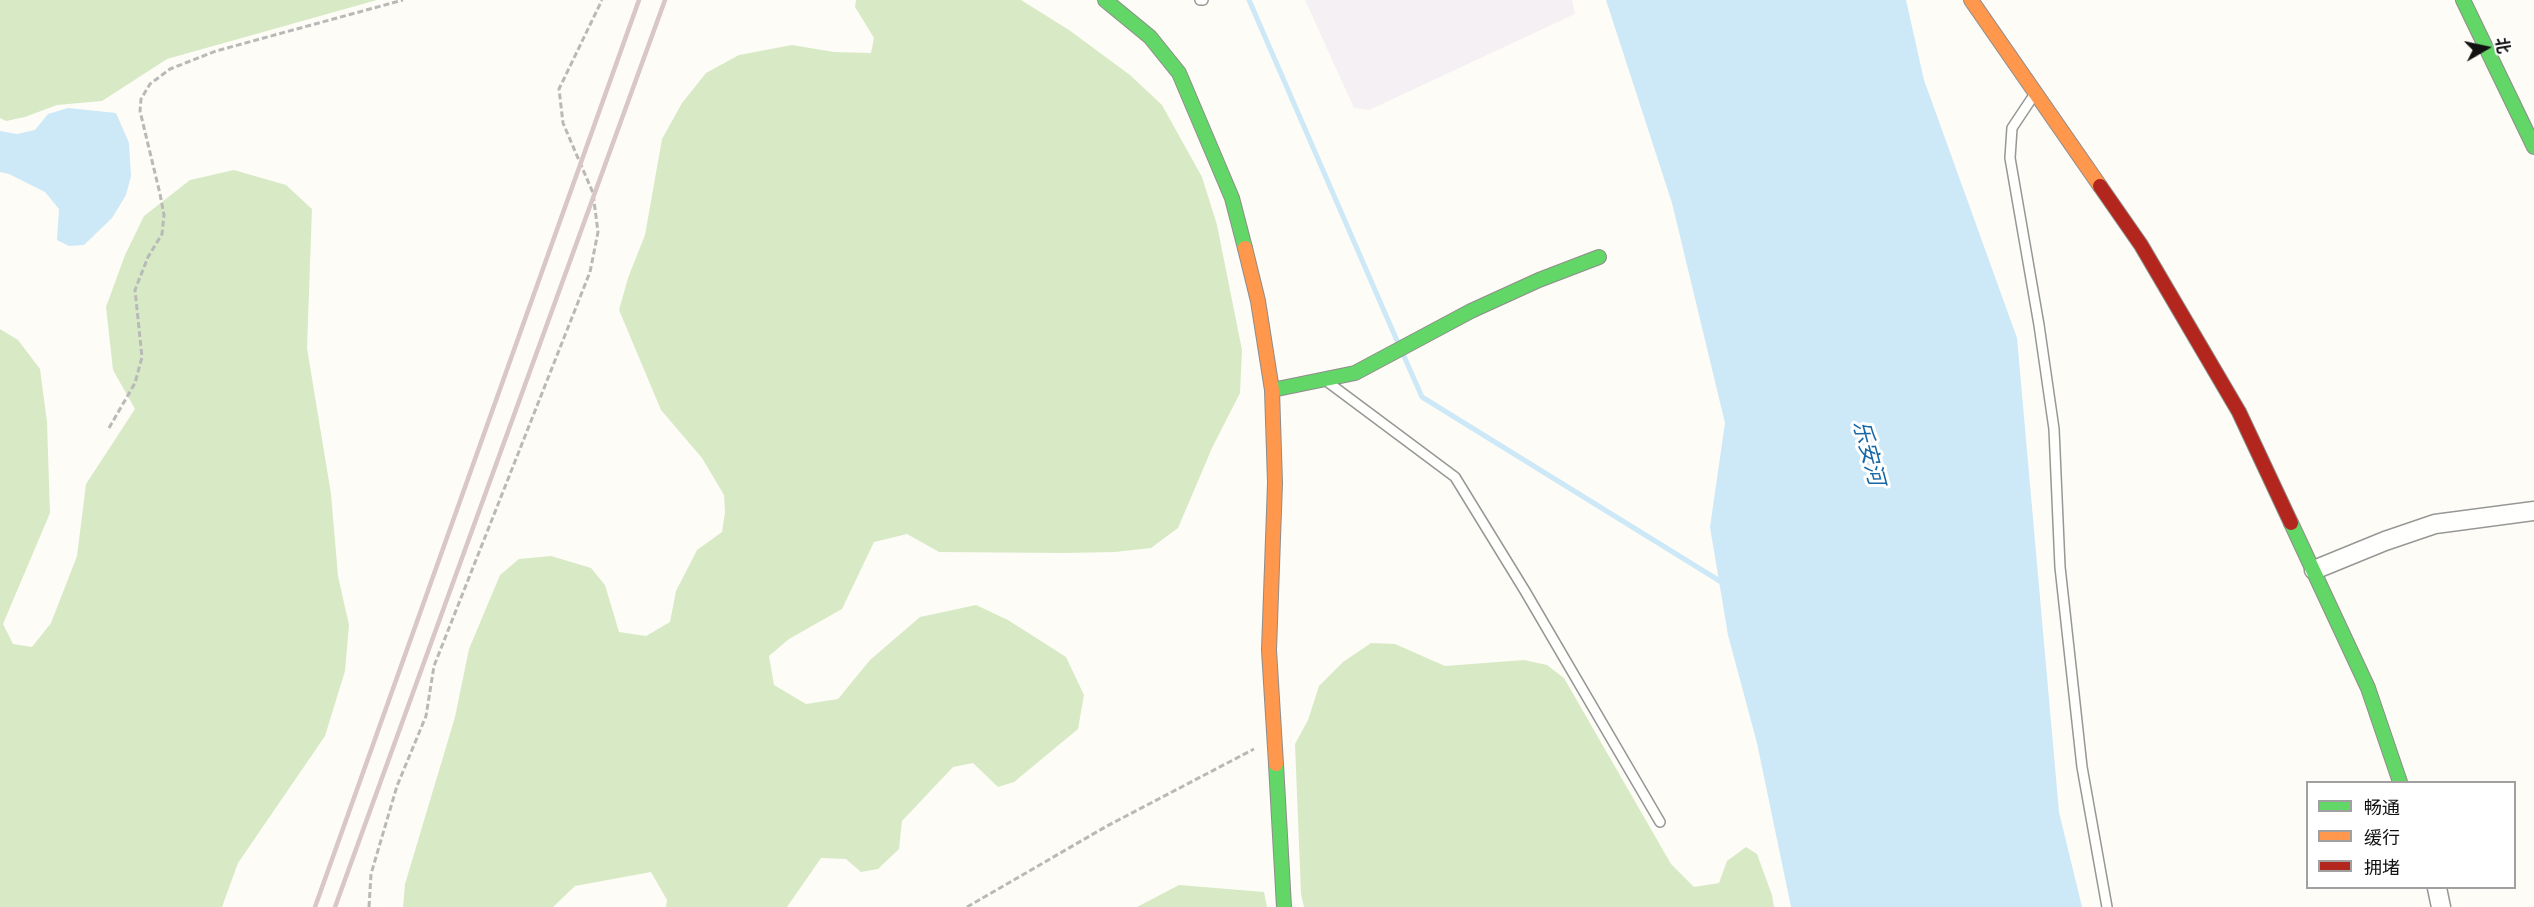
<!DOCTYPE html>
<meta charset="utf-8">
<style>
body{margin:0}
#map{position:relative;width:2534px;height:907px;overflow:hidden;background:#fdfcf7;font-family:Literata,"Noto Sans SC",serif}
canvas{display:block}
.legend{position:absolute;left:2306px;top:781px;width:210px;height:108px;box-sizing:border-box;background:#fff;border:2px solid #a0a0a0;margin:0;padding:8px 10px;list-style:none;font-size:18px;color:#111}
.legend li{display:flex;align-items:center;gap:12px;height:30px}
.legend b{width:30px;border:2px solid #a0a0a0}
.north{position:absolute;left:2456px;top:18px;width:60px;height:60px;-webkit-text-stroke:4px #fff;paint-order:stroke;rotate:81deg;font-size:16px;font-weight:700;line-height:24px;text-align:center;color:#111}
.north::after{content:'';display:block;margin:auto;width:21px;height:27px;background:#111;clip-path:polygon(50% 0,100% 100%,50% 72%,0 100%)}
</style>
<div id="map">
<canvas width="2534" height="907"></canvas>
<ul class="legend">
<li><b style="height:8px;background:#63d668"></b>畅通</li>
<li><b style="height:8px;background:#ff974d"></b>缓行</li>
<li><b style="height:8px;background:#b3261e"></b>拥堵</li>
</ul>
<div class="north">北</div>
</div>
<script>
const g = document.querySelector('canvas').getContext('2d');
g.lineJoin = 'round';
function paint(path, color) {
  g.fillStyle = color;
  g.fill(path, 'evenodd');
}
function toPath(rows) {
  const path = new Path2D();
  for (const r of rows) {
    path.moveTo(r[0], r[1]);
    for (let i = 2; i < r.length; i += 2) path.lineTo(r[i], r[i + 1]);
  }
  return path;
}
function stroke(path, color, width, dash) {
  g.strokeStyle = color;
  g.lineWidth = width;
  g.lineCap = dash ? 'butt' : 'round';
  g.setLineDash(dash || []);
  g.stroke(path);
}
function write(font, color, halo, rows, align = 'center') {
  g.font = font + ' Literata,"Noto Sans SC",serif';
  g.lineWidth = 6;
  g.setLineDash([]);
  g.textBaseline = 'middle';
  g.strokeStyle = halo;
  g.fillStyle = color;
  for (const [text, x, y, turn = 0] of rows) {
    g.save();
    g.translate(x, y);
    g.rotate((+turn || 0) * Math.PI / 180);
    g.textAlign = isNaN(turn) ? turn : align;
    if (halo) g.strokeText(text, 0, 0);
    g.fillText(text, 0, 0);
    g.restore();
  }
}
paint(toPath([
 [1305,0,1572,0,1575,14,1369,110,1354,108]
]), '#f5f0f3');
paint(toPath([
 [0,0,377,0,167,59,102,101,57,105,25,117,6,121,0,118],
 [856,0,1021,0,1069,30,1130,75,1162,105,1202,177,1217,225,1242,350,1240,393,1212,448,1178,528,1151,548,1115,552,1064,553,939,552,907,534,874,542,842,609,789,639,769,656,774,685,806,704,838,699,870,660,920,617,976,605,1008,620,1066,657,1084,695,1078,729,1014,782,998,787,973,763,953,767,902,821,899,849,878,869,861,872,846,859,821,858,787,907,666,907,667,900,651,872,575,886,553,907,403,907,405,884,455,717,469,649,500,575,519,559,551,556,591,568,605,585,619,632,646,636,670,622,676,591,697,550,722,532,725,512,724,495,702,458,661,410,619,310,628,278,645,235,662,139,682,103,706,73,739,55,792,45,834,52,871,53,874,38,855,7],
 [234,170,286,185,312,209,307,348,331,494,338,576,349,625,345,671,325,736,238,863,222,907,0,907,0,329,18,340,40,369,47,422,50,513,3,624,13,644,32,647,51,623,77,556,86,484,135,409,113,370,106,307,125,255,144,216,190,180],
 [1371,643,1395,644,1445,666,1524,660,1547,665,1564,678,1671,864,1694,887,1719,883,1727,861,1746,847,1757,854,1772,895,1774,907,1304,907,1301,894,1295,744,1308,720,1319,686,1343,662],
 [1179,885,1264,892,1267,907,1137,907]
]), '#d8eac5');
paint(toPath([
 [1606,0,1906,0,1924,80,2017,338,2059,812,2082,907,1791,907,1757,743,1728,635,1710,527,1725,423,1672,203],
 [68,108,116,113,129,143,131,176,126,195,112,218,84,245,69,246,57,240,59,209,45,192,9,174,0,172,0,131,17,134,35,130,48,114]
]), '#cde8f7');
stroke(toPath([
 [1249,0,1398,343],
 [1403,354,1422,397,1723,583]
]), '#cde8f7', 5);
const lane = toPath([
 [1200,0,1203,0],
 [2034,95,2012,128,2010,158,2039,325,2054,429,2060,567,2082,767,2107,907],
 [1329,383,1455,477,1525,591,1660,822]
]);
const street = toPath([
 [2314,570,2385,541,2435,524,2534,511],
 [2437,888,2441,907]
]);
const fast = toPath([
 [1105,0,1150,37,1179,73,1232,198,1245,248],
 [2463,0,2534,147],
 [1272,390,1355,373,1471,311,1539,280,1599,257],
 [2291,523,2368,688,2400,782],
 [1276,764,1284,907]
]);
const slow = toPath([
 [1971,0,2100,186],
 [1245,248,1258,301,1272,390,1275,483,1269,650,1276,764]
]);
const jam = toPath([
 [2100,186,2141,245,2239,412,2291,523]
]);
stroke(lane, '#979795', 12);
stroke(street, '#979795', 21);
stroke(fast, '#8e8d8b', 16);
stroke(slow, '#8e8d8b', 16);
stroke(jam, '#8e8d8b', 16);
stroke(toPath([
 [109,428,135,383,142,357,135,290,148,257,162,234,164,215,160,194,140,111,141,99,150,84,170,69,216,51,403,0],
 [369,907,371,874,397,786,426,716,434,666,590,272,598,232,593,193,563,123,559,89,602,0],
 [967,907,1107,826,1254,749]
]), '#b9b9b8', 3, [6, 3]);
stroke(lane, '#fffffe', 9);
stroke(street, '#fffffe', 18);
stroke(fast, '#63d668', 14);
stroke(slow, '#ff974d', 14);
stroke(jam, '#b3261e', 14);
stroke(toPath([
 [315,907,639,0],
 [335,907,665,0]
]), '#d9c6c7', 4.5);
write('italic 22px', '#1768a6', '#fff', [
 ["乐安河",1868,453,75]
]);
</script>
